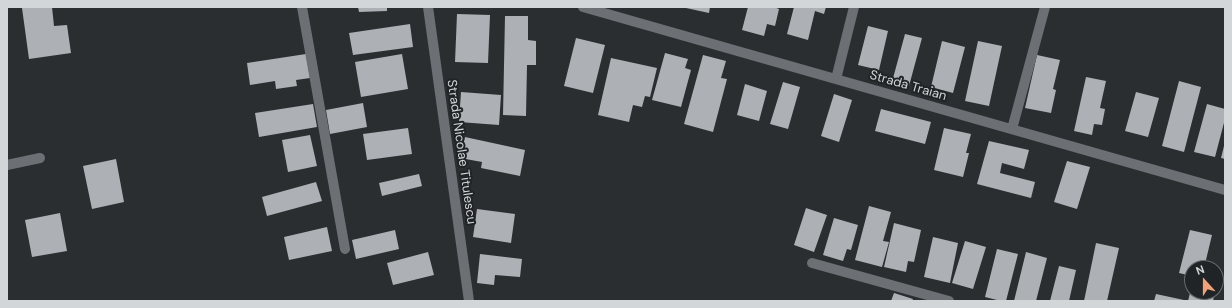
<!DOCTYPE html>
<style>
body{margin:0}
#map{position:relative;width:1232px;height:308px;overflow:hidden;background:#2a2e31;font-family:"DM Sans",sans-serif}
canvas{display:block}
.frame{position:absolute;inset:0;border:8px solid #d3d6d8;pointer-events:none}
.north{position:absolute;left:1184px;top:260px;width:40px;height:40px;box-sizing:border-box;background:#212427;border:1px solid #686b6e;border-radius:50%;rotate:339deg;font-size:11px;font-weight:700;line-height:16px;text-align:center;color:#d3d6d8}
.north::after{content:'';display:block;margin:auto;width:14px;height:18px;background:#f0a278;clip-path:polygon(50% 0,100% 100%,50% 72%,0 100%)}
</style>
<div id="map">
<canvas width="1232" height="308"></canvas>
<div class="frame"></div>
<div class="north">N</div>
</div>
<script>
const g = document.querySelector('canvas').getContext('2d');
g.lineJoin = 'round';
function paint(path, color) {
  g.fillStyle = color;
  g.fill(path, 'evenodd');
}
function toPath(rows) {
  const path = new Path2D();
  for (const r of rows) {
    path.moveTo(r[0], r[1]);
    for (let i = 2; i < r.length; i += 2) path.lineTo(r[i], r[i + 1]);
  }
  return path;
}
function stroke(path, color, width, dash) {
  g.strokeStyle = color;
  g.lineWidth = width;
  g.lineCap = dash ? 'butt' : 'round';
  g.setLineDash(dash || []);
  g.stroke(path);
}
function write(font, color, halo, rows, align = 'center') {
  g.font = font + ' "DM Sans",sans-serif';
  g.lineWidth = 4;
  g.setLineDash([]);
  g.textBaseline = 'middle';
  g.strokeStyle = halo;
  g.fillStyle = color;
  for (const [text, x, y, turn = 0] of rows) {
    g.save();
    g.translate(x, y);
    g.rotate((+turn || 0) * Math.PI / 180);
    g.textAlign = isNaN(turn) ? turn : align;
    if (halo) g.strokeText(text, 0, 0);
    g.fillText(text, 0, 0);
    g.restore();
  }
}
paint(toPath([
 [29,7,52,7,54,26,67,25,71,53,29,59,22,8],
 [358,7,387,7,387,11,359,12],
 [686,7,710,7,709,13,686,8],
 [748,7,774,7,779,9,775,26,767,24,764,36,742,30],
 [794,7,826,7,824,14,815,11,808,40,787,34],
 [457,14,490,15,488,63,455,62],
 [505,16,528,16,528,40,536,41,536,65,527,65,526,116,503,115],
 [410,24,413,47,353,55,349,33],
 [868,26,888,31,879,70,858,65],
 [905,34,922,38,909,86,892,82],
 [576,38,605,45,593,93,564,86],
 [942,41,965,47,953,93,931,87],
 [978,41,1002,46,989,106,965,101],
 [665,53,688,59,685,68,691,70,681,107,652,100],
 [306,54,310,78,296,80,297,86,276,89,275,81,250,85,247,63],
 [402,54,408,89,361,97,355,62],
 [703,55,726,61,721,78,727,79,713,132,684,124],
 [1037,55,1060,60,1053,89,1056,90,1051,113,1025,108],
 [611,58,657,68,650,97,645,96,642,107,633,105,629,122,598,115],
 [1086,77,1106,81,1100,108,1105,109,1102,125,1094,124,1092,135,1074,131],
 [1179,81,1201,87,1184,152,1162,146],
 [783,82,800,87,788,129,770,124],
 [745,84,767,91,759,121,737,115],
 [461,92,501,95,499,125,459,122],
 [1136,92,1159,98,1148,137,1125,131],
 [834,94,852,100,839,142,821,136],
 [363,103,367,127,330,134,326,110],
 [313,104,317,127,259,137,255,113],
 [1207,104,1225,109,1225,119,1215,157,1194,152],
 [881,109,931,122,925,144,875,131],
 [408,128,412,154,367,160,363,134],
 [944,128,971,134,966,153,969,153,963,177,934,170],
 [310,135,317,166,288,172,282,140],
 [465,137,525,150,520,176,481,168,482,162,460,158],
 [989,141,1029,150,1024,169,1002,163,1000,173,1035,182,1031,198,977,184],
 [1224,146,1225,146,1225,159,1221,158],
 [116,159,124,202,92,209,83,166],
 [1067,161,1090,167,1077,209,1054,202],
 [419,174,422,186,382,196,379,183],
 [316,182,322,201,267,216,262,197],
 [869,206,891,212,883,241,889,242,882,267,855,260],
 [806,208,827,215,814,252,794,245],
 [477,209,515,214,511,243,473,237],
 [60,213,67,251,32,257,25,220],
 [834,218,858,225,851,250,847,249,843,261,823,255],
 [894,223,921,230,914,262,908,261,906,272,884,267],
 [327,227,332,251,289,260,284,237],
 [395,230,399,249,356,259,352,240],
 [1190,230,1212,235,1205,264,1211,265,1210,268,1192,268,1192,276,1179,273],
 [933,237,958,243,950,283,924,277],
 [965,241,986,247,973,289,952,283],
 [1096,243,1119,248,1107,301,1084,301],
 [997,249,1018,254,1006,301,1001,301,985,297],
 [428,252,434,275,393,285,387,263],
 [1026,252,1047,258,1036,301,1014,301],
 [480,254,522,259,520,277,495,275,494,285,477,283],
 [1059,266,1076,270,1069,301,1050,301],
 [1191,289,1192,292,1215,292,1213,301,1188,301],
 [894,293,913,299,912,301,891,301],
 [1156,294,1184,300,1184,301,1154,301]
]), '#adb1b6');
stroke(toPath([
 [302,7,345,249],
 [428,7,469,301],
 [583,7,1225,190],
 [836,79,854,7],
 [1012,129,1045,7],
 [7,165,40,158],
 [812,263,949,301]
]), '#6c7074', 10);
write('13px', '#d3d6d8', '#212427', [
 ["Strada Traian",908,86,16],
 ["Strada Nicolae Titulescu",461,152,82]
]);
</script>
